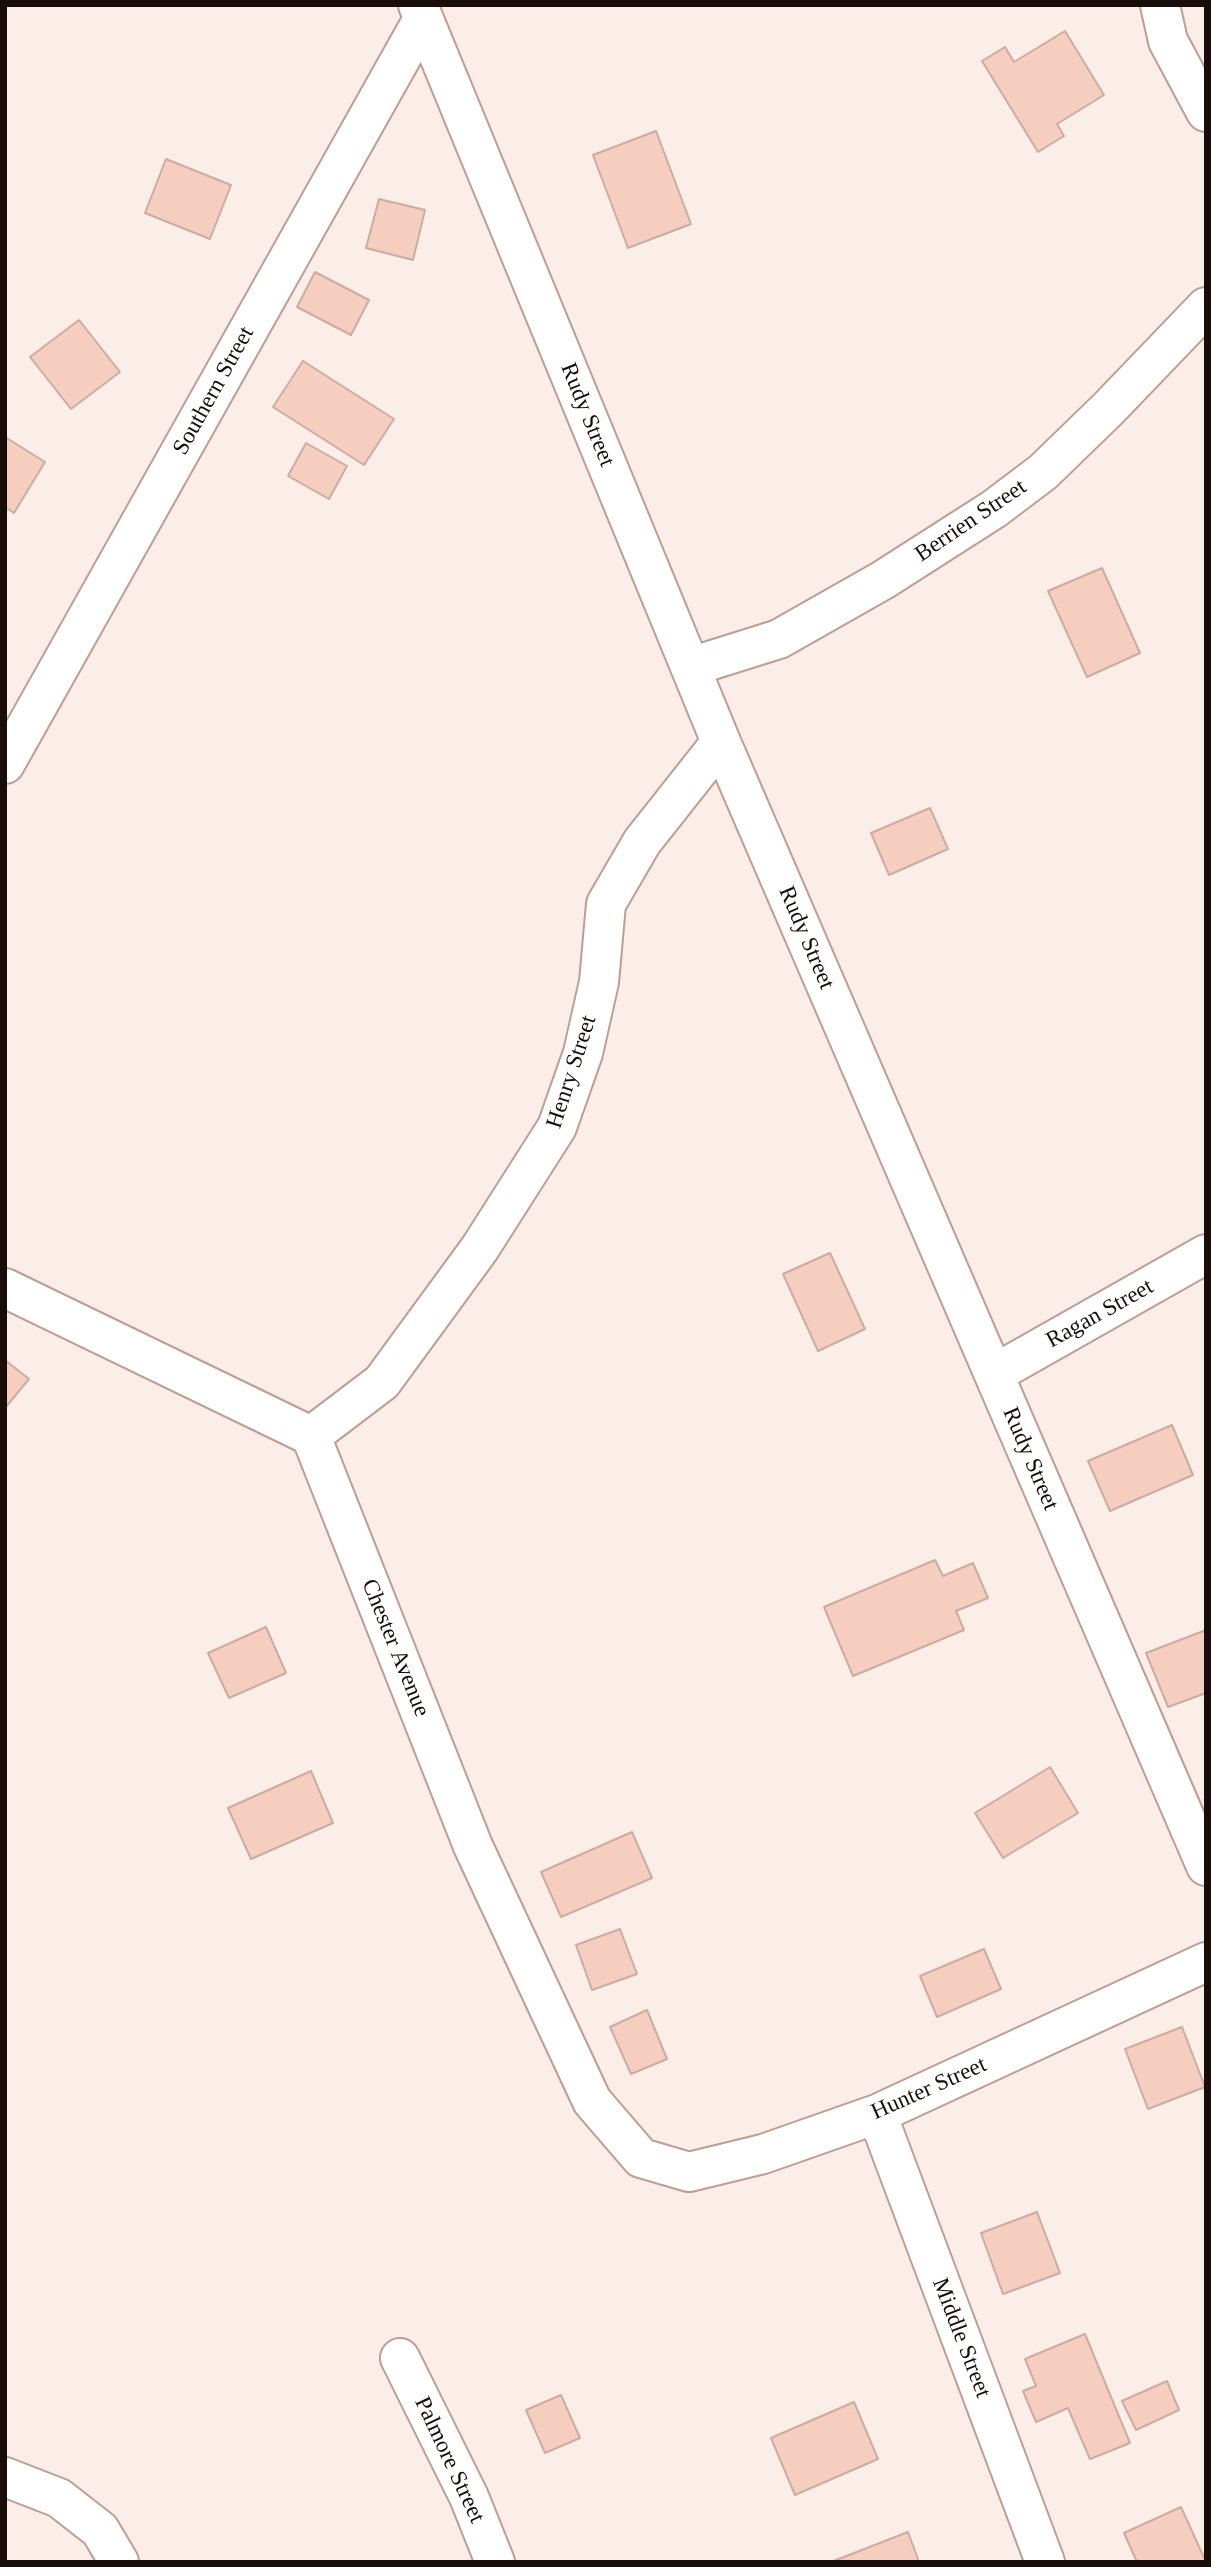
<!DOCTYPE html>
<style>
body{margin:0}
#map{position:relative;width:1211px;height:2567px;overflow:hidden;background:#fbede8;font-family:"Times New Roman",serif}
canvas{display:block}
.frame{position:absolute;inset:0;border:7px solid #180d09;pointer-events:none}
</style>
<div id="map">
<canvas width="1211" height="2567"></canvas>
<div class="frame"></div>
</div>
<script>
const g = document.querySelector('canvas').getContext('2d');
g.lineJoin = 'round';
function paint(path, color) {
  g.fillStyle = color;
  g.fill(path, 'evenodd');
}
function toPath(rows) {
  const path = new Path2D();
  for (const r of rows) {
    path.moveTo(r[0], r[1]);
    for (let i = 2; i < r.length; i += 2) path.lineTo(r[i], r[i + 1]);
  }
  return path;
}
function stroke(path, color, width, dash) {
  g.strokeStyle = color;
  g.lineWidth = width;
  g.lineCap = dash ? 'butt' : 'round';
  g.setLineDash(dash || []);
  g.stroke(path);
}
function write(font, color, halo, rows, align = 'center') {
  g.font = font + ' "Times New Roman",serif';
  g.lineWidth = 5;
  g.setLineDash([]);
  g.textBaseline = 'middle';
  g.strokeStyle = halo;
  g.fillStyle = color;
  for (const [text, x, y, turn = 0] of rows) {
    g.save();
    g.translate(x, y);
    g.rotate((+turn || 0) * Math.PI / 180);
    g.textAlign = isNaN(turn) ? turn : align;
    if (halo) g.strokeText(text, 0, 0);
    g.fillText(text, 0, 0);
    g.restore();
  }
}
const building = toPath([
 [1065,31,1104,95,1057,124,1064,136,1038,152,982,61,1005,47,1014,62,1065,31],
 [656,131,691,224,628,248,593,155,656,131],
 [166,159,231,185,210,239,145,213,166,159],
 [379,199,425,210,413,260,366,248,379,199],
 [315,272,369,300,351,335,297,307,315,272],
 [79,320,120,372,71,409,30,357,79,320],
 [303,361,394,419,364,465,273,407,303,361],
 [5,437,45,462,14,513,5,507,5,437],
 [306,443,347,466,329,499,288,476,306,443],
 [1102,568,1140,653,1087,677,1048,591,1102,568],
 [930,808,948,849,889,875,871,833,930,808],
 [830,1253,865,1329,818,1351,783,1274,830,1253],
 [5,1360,29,1379,5,1408,5,1360],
 [1172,1425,1193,1475,1110,1511,1088,1461,1172,1425],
 [935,1560,943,1576,973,1563,988,1598,956,1611,964,1630,853,1676,824,1607,935,1560],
 [266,1627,286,1673,229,1698,208,1653,266,1627],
 [1206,1630,1206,1693,1168,1707,1146,1653,1206,1630],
 [1050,1767,1078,1813,1003,1858,975,1813,1050,1767],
 [311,1771,333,1823,251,1859,228,1808,311,1771],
 [632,1832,652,1878,561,1917,541,1872,632,1832],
 [620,1929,637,1974,592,1990,576,1945,620,1929],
 [984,1949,1001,1989,937,2017,920,1976,984,1949],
 [647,2010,667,2059,631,2074,610,2027,647,2010],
 [1182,2027,1205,2087,1148,2109,1125,2049,1182,2027],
 [1037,2212,1060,2273,1003,2294,981,2233,1037,2212],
 [1085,2334,1130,2443,1090,2459,1068,2408,1036,2422,1023,2391,1036,2386,1025,2359,1085,2334],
 [1167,2381,1179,2410,1136,2430,1122,2401,1167,2381],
 [561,2395,580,2438,545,2453,526,2410,561,2395],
 [854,2402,878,2459,795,2495,771,2438,854,2402],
 [1181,2507,1206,2562,1137,2562,1124,2533,1181,2507],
 [908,2532,919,2562,831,2562,908,2532]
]);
paint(building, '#f6cebf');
stroke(building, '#cdaca0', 2);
const minor = toPath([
 [418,5,721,742,1206,1866],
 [1160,5,1168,41,1206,112],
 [690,667,779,639,883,580,994,509,1043,472,1108,409,1206,307],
 [5,764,423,19],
 [5,1288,311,1436,473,1846,592,2101,641,2158,689,2172,763,2154,877,2114,1206,1962],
 [994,1374,1206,1254],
 [311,1436,382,1382,480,1248,557,1127,583,1053,599,982,606,904,642,842,721,742],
 [877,2114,1045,2562],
 [400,2358,469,2497,495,2562],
 [5,2477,59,2498,100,2530,119,2562]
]);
stroke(minor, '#be9e91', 42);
stroke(minor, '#fff', 38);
write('23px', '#180d09', '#fff', [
 ["Southern Street",214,391,-61],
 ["Rudy Street",587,415,68],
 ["Berrien Street",971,521,-34],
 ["Rudy Street",806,938,67],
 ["Henry Street",572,1072,-72],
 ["Ragan Street",1100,1314,-29],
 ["Rudy Street",1030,1459,67],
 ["Chester Avenue",395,1648,68],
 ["Hunter Street",929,2089,-24],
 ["Middle Street",961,2338,69],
 ["Palmore Street",449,2460,65]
]);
</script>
